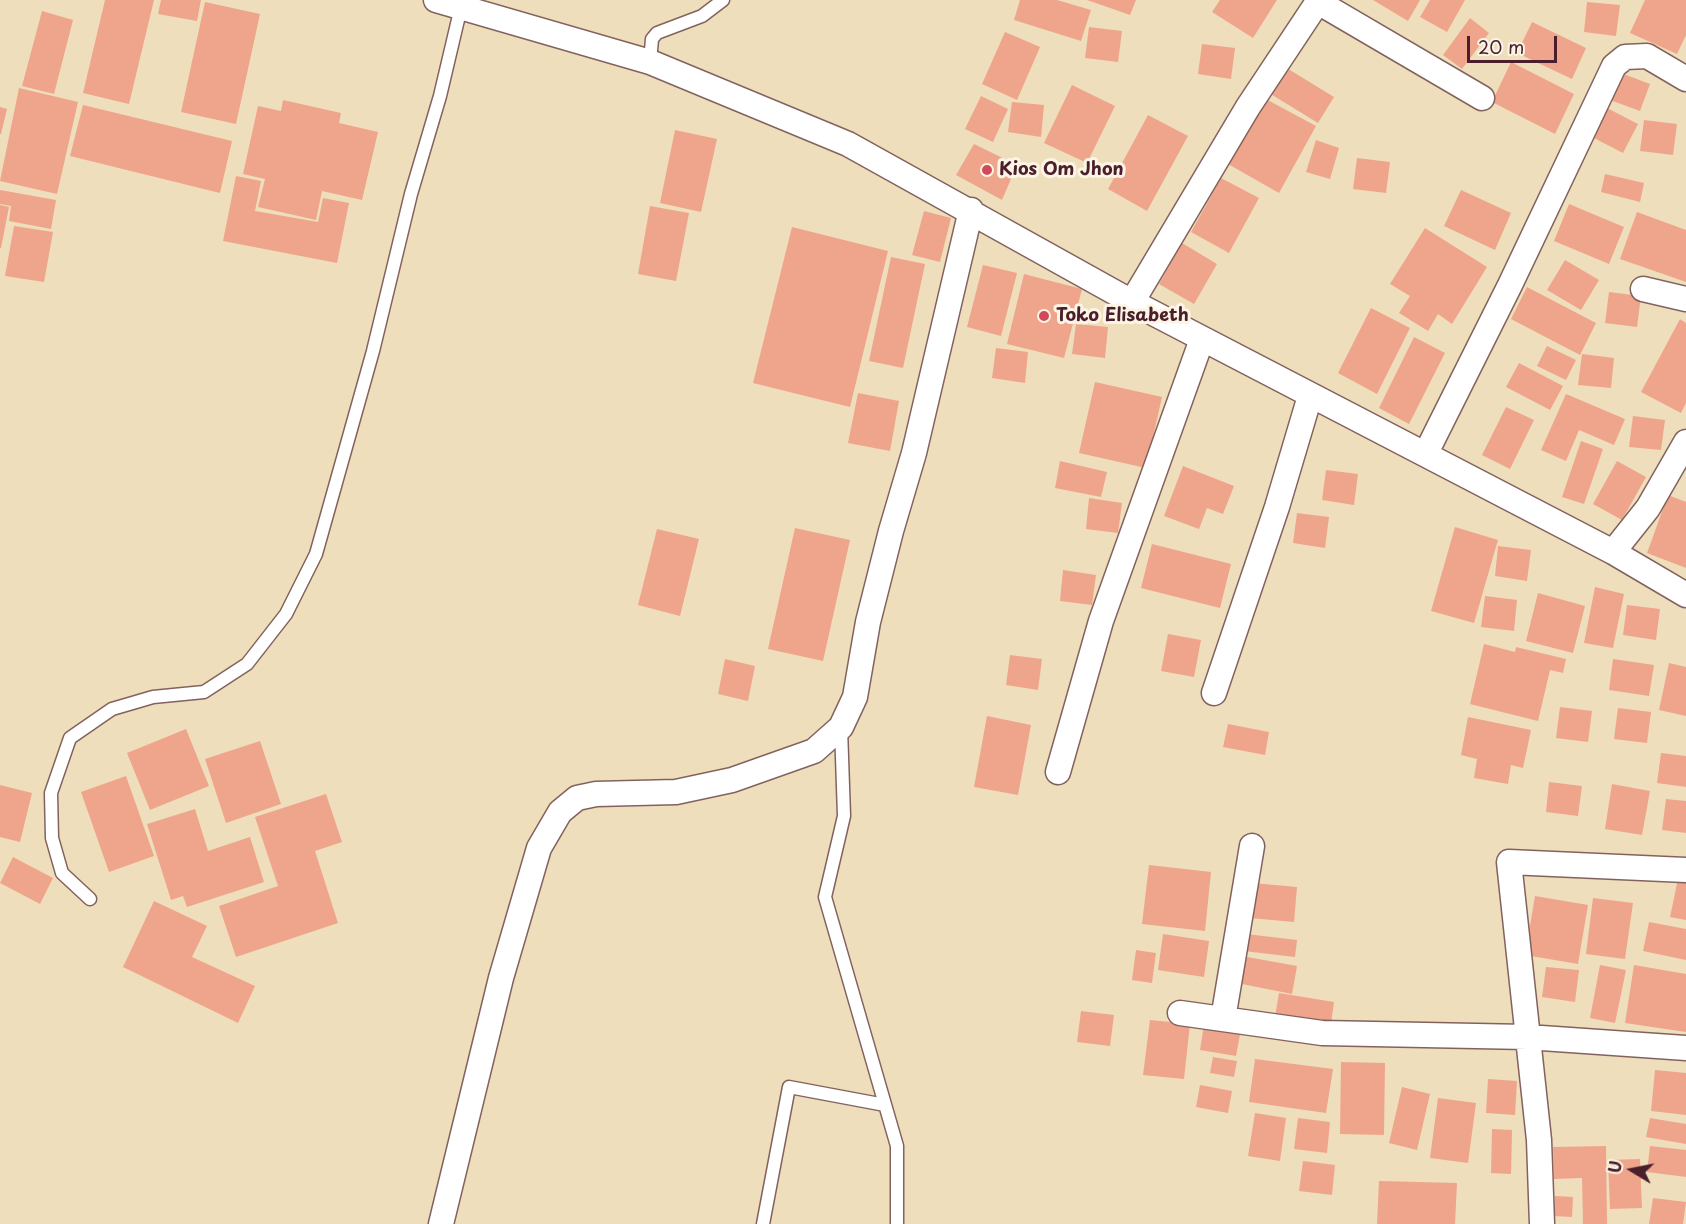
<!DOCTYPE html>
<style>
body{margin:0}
#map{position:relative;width:1686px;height:1224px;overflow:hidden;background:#eedebc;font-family:"Playpen Sans",sans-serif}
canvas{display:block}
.north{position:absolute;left:1602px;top:1140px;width:60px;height:60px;-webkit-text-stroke:4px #fcf5e5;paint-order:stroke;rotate:280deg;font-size:16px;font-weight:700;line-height:24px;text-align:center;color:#4a1f2b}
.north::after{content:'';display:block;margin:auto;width:21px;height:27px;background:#4a1f2b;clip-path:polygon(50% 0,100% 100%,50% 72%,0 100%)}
.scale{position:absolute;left:1467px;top:36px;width:90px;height:27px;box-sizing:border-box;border:3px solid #4a1f2b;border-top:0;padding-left:8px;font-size:18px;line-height:21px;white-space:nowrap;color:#4a1f2b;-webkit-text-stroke:4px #fcf5e5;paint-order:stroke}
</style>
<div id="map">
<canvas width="1686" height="1224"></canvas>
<div class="north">U</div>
<div class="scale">20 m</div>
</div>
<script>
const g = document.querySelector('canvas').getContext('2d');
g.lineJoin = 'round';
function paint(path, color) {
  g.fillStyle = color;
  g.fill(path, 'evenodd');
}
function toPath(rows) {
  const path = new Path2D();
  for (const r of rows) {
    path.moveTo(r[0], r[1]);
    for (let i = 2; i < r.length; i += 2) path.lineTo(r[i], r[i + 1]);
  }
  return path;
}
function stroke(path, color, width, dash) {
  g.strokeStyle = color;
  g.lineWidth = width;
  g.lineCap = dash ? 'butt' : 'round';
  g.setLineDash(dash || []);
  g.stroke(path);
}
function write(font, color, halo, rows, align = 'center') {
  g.font = font + ' "Playpen Sans",sans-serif';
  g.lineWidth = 6;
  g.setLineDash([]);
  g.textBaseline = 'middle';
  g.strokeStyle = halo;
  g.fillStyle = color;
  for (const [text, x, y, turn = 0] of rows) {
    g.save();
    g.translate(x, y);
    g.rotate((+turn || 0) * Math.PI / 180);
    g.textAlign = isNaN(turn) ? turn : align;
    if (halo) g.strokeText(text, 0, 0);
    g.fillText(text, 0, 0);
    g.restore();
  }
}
paint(toPath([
 [105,0,154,0,129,104,83,93],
 [161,0,201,0,197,21,158,14],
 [1020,0,1057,0,1091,10,1081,41,1014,20],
 [1087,0,1136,0,1130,15],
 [1220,0,1277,0,1253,38,1212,12],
 [1373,0,1420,0,1408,21],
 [1430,0,1465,0,1447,32,1420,17],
 [1645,0,1686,0,1686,35,1677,54,1630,33],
 [205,2,260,14,236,124,181,112],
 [1587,2,1620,5,1616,36,1584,32],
 [42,11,73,20,54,94,22,86],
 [1470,18,1489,33,1462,69,1443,55],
 [1532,22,1586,48,1572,79,1517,53],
 [1089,27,1122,31,1118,62,1085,58],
 [1005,32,1040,47,1017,100,982,84],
 [1202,44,1235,48,1231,79,1198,74],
 [1511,62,1574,94,1555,134,1492,102],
 [1285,67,1334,97,1318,123,1269,93],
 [1621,73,1650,84,1640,111,1610,100],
 [1072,85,1115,106,1087,163,1044,143],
 [19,88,78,102,57,194,0,181],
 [981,96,1008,109,993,142,965,129],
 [1264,98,1316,126,1279,193,1228,164],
 [283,100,341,113,339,123,378,132,362,200,322,191,316,220,258,207,265,179,243,174,258,106,281,111],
 [1012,102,1044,105,1041,137,1008,132],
 [83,105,232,141,220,193,70,156],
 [0,107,7,109,1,134,0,134],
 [1605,107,1638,124,1623,153,1590,136],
 [1148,115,1188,136,1147,211,1108,189],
 [1644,120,1677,124,1673,155,1640,151],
 [675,130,717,139,701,212,660,203],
 [1316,140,1339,148,1330,179,1306,172],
 [974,144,1017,165,1002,200,956,175],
 [1357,158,1390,162,1386,193,1353,189],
 [1605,174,1644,183,1640,202,1601,192],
 [236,176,261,181,255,211,318,222,323,198,349,203,337,263,223,241],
 [1221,178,1259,198,1229,253,1191,232],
 [0,190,56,200,51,229,9,221,11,206,0,204],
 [1461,190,1511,213,1495,250,1444,226],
 [1569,204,1624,227,1609,264,1554,241],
 [0,205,9,207,1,248,0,248],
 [650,206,689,213,676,281,638,274],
 [924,211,951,218,940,262,912,255],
 [1637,212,1686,230,1686,282,1620,259],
 [14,226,53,232,44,282,5,276],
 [792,227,888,251,850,407,753,383],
 [1425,228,1487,267,1452,324,1438,314,1428,331,1399,313,1410,296,1390,284],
 [1182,243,1217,264,1194,304,1159,284],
 [891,257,925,264,903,368,869,361],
 [1565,260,1599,280,1581,310,1547,290],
 [983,265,1017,273,1001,336,967,327],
 [1024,274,1082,289,1064,358,1007,344],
 [1527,287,1596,323,1580,355,1511,319],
 [1609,292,1641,296,1637,327,1605,323],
 [1371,308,1410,328,1377,394,1338,373],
 [1680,319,1686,323,1686,403,1681,413,1641,392],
 [1076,324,1108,327,1105,358,1072,354],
 [1414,337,1445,353,1409,424,1379,408],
 [1547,346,1576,360,1566,380,1537,366],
 [996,348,1028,352,1025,383,992,378],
 [1582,354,1614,358,1611,388,1578,385],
 [1519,363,1563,386,1550,410,1506,387],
 [1095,382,1162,397,1146,468,1079,453],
 [858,393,899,401,890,451,848,443],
 [1566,394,1625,419,1614,445,1579,430,1566,461,1541,450],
 [1506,407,1534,420,1510,469,1482,455],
 [1633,416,1665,420,1661,450,1629,447],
 [1581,441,1603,449,1584,504,1562,497],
 [1060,461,1107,472,1101,497,1055,488],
 [1617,461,1646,477,1622,520,1593,504],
 [1183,466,1234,486,1223,514,1207,508,1199,529,1164,516],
 [1326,470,1358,474,1354,505,1322,500],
 [1668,495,1686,502,1686,568,1647,553],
 [1089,498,1122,503,1118,533,1086,529],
 [1297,513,1329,517,1325,548,1293,543],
 [1455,527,1498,540,1474,623,1431,611],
 [795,528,850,540,823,661,768,649],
 [657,529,699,539,680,616,638,605],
 [1152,544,1231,564,1220,608,1141,588],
 [1498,546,1531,550,1527,581,1495,576],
 [1063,570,1096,575,1092,605,1060,601],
 [1595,587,1624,594,1613,648,1584,643],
 [1538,593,1585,606,1573,653,1526,641],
 [1485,596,1517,600,1514,631,1481,627],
 [1627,605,1660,609,1656,640,1623,635],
 [1168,634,1201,640,1194,677,1161,671],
 [1484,644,1515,652,1516,647,1566,659,1563,673,1550,670,1538,721,1470,704],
 [1010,655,1042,659,1038,690,1006,685],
 [725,659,755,666,748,701,718,694],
 [1613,659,1654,665,1649,696,1609,690],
 [1669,663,1686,667,1686,716,1659,710],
 [1560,707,1592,711,1588,742,1556,738],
 [1618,708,1651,712,1647,743,1614,739],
 [987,716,1031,725,1018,795,974,787],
 [1468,717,1531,730,1523,768,1511,765,1508,784,1474,778,1477,759,1461,755],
 [1228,724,1269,732,1265,755,1223,747],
 [186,729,209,786,150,810,127,753],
 [260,741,281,804,226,823,205,759],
 [1661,753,1686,756,1686,787,1657,783],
 [126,776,154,856,109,872,81,792],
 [1549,782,1582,786,1578,816,1546,812],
 [1612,784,1650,791,1642,835,1605,829],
 [0,785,32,793,20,842,0,837],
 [326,794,342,842,315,851,338,923,236,957,219,906,278,886,255,817],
 [1666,799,1686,801,1686,833,1662,830],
 [195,809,208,851,250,837,264,882,187,907,183,896,171,900,147,824],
 [13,857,53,878,40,904,0,883],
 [1149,865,1211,872,1205,931,1142,924],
 [1679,874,1686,875,1686,920,1670,917],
 [1253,883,1297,887,1294,922,1250,918],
 [1535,896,1588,905,1578,964,1525,955],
 [1593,898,1633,903,1625,959,1586,954],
 [154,901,207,926,192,957,255,986,238,1023,123,967],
 [1649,922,1686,929,1686,960,1643,951],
 [1163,934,1209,941,1204,977,1158,970],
 [1246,934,1297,940,1295,957,1244,951],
 [1136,950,1156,953,1152,983,1132,980],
 [1242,956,1297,966,1292,994,1237,983],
 [1600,965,1626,970,1615,1023,1590,1018],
 [1634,965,1686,974,1686,1032,1625,1023],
 [1546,967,1579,970,1575,1002,1542,997],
 [1279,993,1334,1002,1330,1031,1274,1023],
 [1081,1011,1114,1015,1110,1046,1077,1042],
 [1150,1020,1190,1024,1184,1079,1143,1075],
 [1204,1024,1241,1029,1236,1056,1200,1050],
 [1213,1057,1237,1061,1234,1077,1210,1073],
 [1255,1059,1333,1069,1326,1113,1249,1102],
 [1341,1062,1385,1063,1384,1135,1340,1134],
 [1655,1070,1686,1073,1686,1115,1651,1111],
 [1488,1079,1517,1081,1515,1115,1486,1113],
 [1200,1085,1232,1091,1228,1113,1196,1107],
 [1402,1087,1430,1094,1417,1150,1389,1143],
 [1438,1098,1476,1103,1468,1163,1430,1158],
 [1255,1113,1286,1118,1280,1161,1248,1156],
 [1298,1118,1330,1122,1327,1153,1294,1149],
 [1650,1118,1686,1124,1686,1144,1646,1137],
 [1492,1129,1512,1130,1511,1174,1491,1173],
 [1606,1146,1607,1224,1583,1224,1582,1178,1554,1179,1553,1147],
 [1650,1146,1686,1150,1686,1177,1647,1172],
 [1640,1159,1642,1208,1610,1209,1608,1160],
 [1303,1161,1335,1165,1332,1195,1299,1191],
 [1379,1181,1457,1183,1455,1224,1377,1224],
 [1555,1196,1573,1197,1572,1217,1553,1216],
 [1653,1198,1686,1202,1683,1224,1649,1224]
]), '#efa58c');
const service = toPath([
 [650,62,652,39,657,33,702,16,723,0],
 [841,728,844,816,825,897,897,1146,897,1224],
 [90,899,62,873,52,838,51,793,70,738,112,709,153,697,204,692,247,664,286,614,316,554,373,351,411,194,440,96,461,7],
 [763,1224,789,1087,885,1105]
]);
const minor = toPath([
 [436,0,650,62,848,144,1132,302,1613,552,1686,595],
 [1318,2,1482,98],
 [1643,289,1686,299],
 [1132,302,1248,107,1319,0],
 [1426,453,1510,285,1614,66,1625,57,1647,56,1686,79],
 [1613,552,1648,508,1686,442],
 [1214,693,1277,507,1310,396],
 [1058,772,1101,621,1202,339],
 [1180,1013,1322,1033,1527,1037,1686,1048],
 [1223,1019,1252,846],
 [441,1224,501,978,539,848,560,812,577,798,596,794,676,792,732,780,814,751,841,727,855,697,868,622,891,531,914,453,971,210],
 [1542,1224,1539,1140,1509,862,1686,870]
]);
stroke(service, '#83625e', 15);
stroke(minor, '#83625e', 27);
stroke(service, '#fff', 12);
stroke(minor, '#fff', 24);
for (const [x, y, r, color] of [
 [987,170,6,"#d1495b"],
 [1044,316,6,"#d1495b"]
]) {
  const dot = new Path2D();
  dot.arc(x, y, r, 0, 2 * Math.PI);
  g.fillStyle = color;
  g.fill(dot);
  stroke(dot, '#fcf5e5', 2);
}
write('bold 18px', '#4a1f2b', '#fcf5e5', [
 ["Kios Om Jhon",999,170],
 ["Toko Elisabeth",1056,316]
], 'left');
</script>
